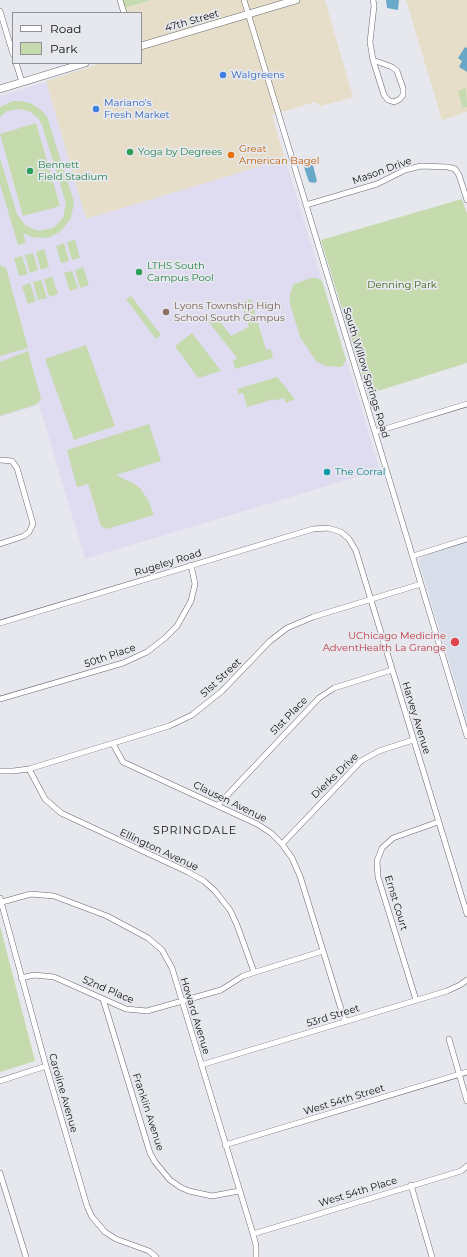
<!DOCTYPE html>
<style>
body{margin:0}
#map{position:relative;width:467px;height:1257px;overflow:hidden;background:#e6e8ee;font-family:Montserrat,sans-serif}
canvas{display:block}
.legend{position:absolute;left:12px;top:12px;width:130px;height:52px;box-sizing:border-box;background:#e6e8ee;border:1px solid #909196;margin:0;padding:5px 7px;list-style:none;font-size:12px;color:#0e0f11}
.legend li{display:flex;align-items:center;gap:8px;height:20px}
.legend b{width:20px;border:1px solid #909196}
</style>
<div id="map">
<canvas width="467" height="1257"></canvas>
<ul class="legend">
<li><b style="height:5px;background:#fff"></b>Road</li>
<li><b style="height:11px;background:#c5dbae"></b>Park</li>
</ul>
</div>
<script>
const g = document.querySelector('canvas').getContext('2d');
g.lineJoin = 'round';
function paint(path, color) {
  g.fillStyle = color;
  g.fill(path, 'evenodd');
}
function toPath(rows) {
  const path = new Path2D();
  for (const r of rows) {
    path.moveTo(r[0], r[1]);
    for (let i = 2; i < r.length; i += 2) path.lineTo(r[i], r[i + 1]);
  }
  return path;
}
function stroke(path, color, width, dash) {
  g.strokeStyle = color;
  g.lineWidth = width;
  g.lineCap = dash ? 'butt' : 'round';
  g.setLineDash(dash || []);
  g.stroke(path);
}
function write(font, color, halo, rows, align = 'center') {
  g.font = font + ' Montserrat,sans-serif';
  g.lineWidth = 3.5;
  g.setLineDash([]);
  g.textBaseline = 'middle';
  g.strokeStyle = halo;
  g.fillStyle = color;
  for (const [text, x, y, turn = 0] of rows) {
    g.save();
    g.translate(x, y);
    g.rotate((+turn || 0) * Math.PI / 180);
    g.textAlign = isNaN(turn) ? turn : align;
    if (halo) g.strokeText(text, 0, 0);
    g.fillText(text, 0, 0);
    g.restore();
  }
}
paint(toPath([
 [151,0,325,0,353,97,321,106,315,102,272,115,285,159,86,219,46,81,102,63,141,63,141,13,121,13,124,8],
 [406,0,467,0,467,112,442,120]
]), '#e7dec9');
paint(toPath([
 [467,543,467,721,419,561,424,556]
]), '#d7dde9');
paint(toPath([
 [46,82,86,219,285,159,380,470,85,559,39,405,0,417,0,96]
]), '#dfdbf1');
paint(toPath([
 [122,0,151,0,124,8],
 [466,88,467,107,463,108,458,91],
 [13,101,22,101,32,104,41,110,47,117,74,202,71,218,61,231,50,237,43,238,32,237,23,233,26,243,18,245,0,184,0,158,17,214,25,225,38,231,53,228,63,218,66,203,42,125,38,118,29,111,18,109,7,111,0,117,0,107],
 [36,123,60,206,23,216,0,134],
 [462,199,467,214,467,363,368,394,321,240],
 [75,240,80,258,72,260,67,242],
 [64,243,69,261,61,263,56,246],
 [44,249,49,267,41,270,36,252],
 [33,253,38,270,30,273,25,255],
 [22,256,28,274,19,276,14,258],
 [0,265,6,268,28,348,0,356],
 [83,267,89,285,80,288,75,270],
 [72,271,78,288,70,291,64,273],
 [52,277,58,294,49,297,44,279],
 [310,278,317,278,322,281,346,360,342,367,325,366,316,361,300,337,290,304,290,294,293,285],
 [41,280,47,298,38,300,33,282],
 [30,283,36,301,28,304,22,286],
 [131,296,161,335,156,339,126,299],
 [251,299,266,350,271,349,273,358,235,369,233,361,237,358,208,321,216,316,231,336,249,327,241,303],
 [192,333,221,371,198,378,175,346],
 [86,345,115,426,74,440,45,359],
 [28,351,41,399,37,404,0,416,0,362],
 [277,377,295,399,286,403,284,398,274,401,274,399,247,407,243,393,239,394,237,389],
 [149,424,161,461,116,475,133,483,140,488,148,500,154,515,106,529,101,526,88,484,77,487,67,450],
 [0,926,35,1061,0,1072]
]), '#c5dbae');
paint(toPath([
 [386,0,399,0,398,10,387,8],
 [465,47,467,48,467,72,459,67,462,61,458,58],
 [303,164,313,165,317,181,315,183,309,182]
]), '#6aa8c9');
const minor = toPath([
 [120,0,124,13],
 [244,0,467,736],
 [373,0,374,6,370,42,373,60,384,95,388,100,394,102,400,99,403,95,403,88,397,71,392,67,373,60],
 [0,11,13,54],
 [16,63,22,82],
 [306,205,377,184,405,170,421,166,448,167,455,169,459,175,467,200],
 [375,432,467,404],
 [0,460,12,461,17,468,33,524,29,532,24,536,0,544],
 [413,556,467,539],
 [0,623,313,529,328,528,341,532,349,539,356,551,467,914],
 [0,699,123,663,147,652,165,638,177,626,191,601,195,584,191,565],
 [113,744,123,762,257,824,271,833,282,844,292,858,300,876,345,1022],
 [29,769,45,799,61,813,188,872,204,881,215,891,230,910,237,925,254,972],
 [0,771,13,771,29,769,169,726,192,715,222,691,270,641,287,628,313,617,421,584],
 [218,805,319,698,334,688,392,670],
 [282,844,361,761,379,751,413,740],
 [0,898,46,1066,87,1206,92,1217,105,1232,116,1239,149,1251,156,1257],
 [2,902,31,894,54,896,107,916,148,938,162,950,172,968,253,1234,256,1245,256,1257],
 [21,978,34,975,54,977,126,1009,147,1011,221,990,243,976,323,951],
 [103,999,150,1153,155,1162,170,1180,180,1187,189,1191,212,1196,239,1191],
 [416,1000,378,877,377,861,382,848,393,838,438,822],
 [449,1039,467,1101],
 [201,1065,447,991,460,985,467,980],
 [0,1081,46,1066],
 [225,1145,467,1072],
 [0,1173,26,1257],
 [411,1185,432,1257],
 [253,1234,461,1171,467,1166]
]);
const major = toPath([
 [141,46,296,0],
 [0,89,85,63]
]);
stroke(minor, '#66686d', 6);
stroke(major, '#66686d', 8);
stroke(minor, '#fff', 5);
stroke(major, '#fff', 7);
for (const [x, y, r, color] of [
 [223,75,4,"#3f7fe0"],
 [96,109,4,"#3f7fe0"],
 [130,152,4,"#2e9e5b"],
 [231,155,4,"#e8710a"],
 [30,171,4,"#2e9e5b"],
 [139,272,4,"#2e9e5b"],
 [166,312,4,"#8d6e63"],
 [327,472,4,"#0f9aa8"],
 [455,642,5,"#e0444e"]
]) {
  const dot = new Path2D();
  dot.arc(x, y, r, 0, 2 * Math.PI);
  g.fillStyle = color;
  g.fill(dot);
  stroke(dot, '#e6e8ee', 1.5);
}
write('10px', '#0e0f11', '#e6e8ee', [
 ["47th Street",192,21,-16],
 ["Mason Drive",382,171,-20],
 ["South Willow Springs Road",366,373,73],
 ["Rugeley Road",168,563,-17],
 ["50th Place",110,656,-19],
 ["51st Street",221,678,-43],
 ["51st Place",289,716,-46],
 ["Harvey Avenue",416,718,73],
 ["Dierks Drive",335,776,-44],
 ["Clausen Avenue",230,802,26],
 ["Ellington Avenue",159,850,25],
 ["Ernst Court",396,903,73],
 ["52nd Place",108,990,23],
 ["Howard Avenue",195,1016,73],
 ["53rd Street",333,1016,-17],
 ["Caroline Avenue",63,1093,74],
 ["West 54th Street",344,1100,-17],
 ["Franklin Avenue",148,1112,72],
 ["West 54th Place",358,1192,-17]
]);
write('10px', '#366cbe', '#e6e8ee', [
 ["Walgreens",231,75],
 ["Mariano's",104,103],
 ["Fresh Market",104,115]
], 'left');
write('10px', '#c56008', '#e6e8ee', [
 ["Great",239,149],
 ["American Bagel",239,161]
], 'left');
write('10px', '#27864d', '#e6e8ee', [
 ["Yoga by Degrees",138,152],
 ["Bennett",38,165],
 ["Field Stadium",38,177],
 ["LTHS South",147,266],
 ["Campus Pool",147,278]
], 'left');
write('10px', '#426213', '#e6e8ee', [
 ["Denning Park",402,285]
]);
write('10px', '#785e54', '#e6e8ee', [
 ["Lyons Township High",174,306],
 ["School South Campus",174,318]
], 'left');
write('10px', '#0d838f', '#e6e8ee', [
 ["The Corral",335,472]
], 'left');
write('10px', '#be3a42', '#e6e8ee', [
 ["UChicago Medicine",446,636],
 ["AdventHealth La Grange",446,648]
], 'right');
g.letterSpacing = '1px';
write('11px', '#0e0f11', '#e6e8ee', [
 ["SPRINGDALE",195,831]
]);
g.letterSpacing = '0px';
</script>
